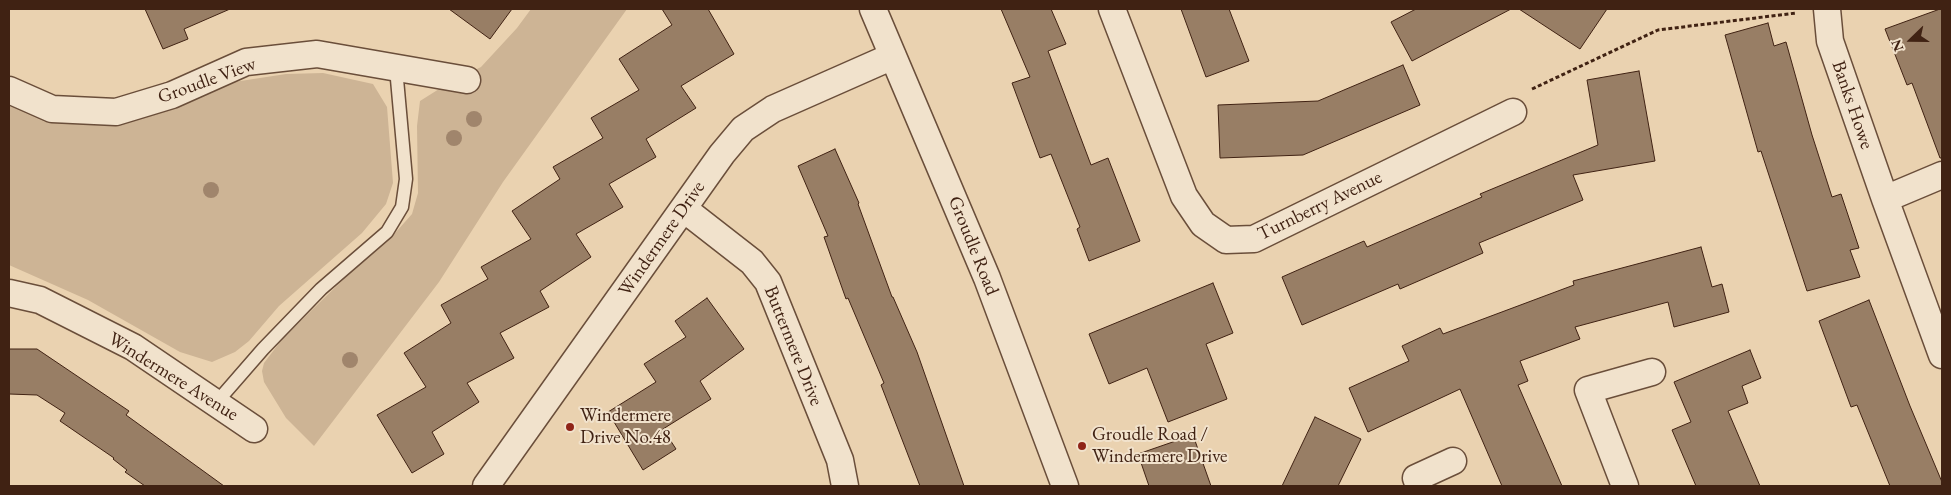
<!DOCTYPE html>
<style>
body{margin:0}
#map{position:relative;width:1951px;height:495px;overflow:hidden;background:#ead2b0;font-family:"EB Garamond",serif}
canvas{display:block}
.frame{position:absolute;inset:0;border:10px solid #402213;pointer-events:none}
.north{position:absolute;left:1886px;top:15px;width:50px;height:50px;-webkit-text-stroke:4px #f1e2cc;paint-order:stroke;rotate:248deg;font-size:14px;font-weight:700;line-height:20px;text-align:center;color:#402213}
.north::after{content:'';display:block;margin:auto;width:18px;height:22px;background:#402213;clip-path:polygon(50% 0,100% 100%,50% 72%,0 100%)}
</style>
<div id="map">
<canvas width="1951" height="495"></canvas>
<div class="frame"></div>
<div class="north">N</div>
</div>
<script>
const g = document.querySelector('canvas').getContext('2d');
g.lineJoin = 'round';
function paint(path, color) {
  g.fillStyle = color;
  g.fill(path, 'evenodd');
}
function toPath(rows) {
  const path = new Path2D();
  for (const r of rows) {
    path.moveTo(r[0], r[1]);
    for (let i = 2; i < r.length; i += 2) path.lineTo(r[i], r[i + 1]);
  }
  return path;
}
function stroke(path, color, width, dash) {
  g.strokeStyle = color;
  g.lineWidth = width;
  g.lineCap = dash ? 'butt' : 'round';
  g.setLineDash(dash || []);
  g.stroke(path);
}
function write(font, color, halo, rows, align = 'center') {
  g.font = font + ' "EB Garamond",serif';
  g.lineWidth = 4;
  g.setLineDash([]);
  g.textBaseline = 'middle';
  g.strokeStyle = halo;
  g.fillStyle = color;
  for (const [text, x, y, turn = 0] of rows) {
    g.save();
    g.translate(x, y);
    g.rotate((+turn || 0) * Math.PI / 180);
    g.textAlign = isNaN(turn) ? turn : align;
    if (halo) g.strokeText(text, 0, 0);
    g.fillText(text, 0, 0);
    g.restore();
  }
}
paint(toPath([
 [531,9,627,9,503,182,439,282,314,446,286,418,264,382,262,371,264,363,283,338,349,274,388,241,412,214,418,193,417,126,420,101,447,84,481,67,517,28],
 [323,73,373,84,387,107,393,183,386,204,362,233,279,306,249,341,235,352,212,362,180,352,88,300,9,265,9,106,45,122,104,124,234,82,286,74]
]), '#cdb495');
const building = toPath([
 [145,9,230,9,184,29,188,39,163,49,145,9],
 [449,9,512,9,490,39,449,9],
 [662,9,708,9,734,54,681,86,696,108,646,139,656,157,609,184,623,207,576,234,591,257,540,291,549,307,500,333,514,358,467,383,479,402,432,432,444,454,412,473,377,415,426,387,404,353,451,323,441,305,488,279,481,267,531,239,512,211,560,179,553,167,603,138,591,118,639,90,619,59,672,25,662,9],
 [1001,9,1051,9,1066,44,1048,51,1091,165,1108,158,1140,241,1089,261,1077,229,1080,227,1051,154,1040,158,1012,83,1030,77,1001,9],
 [1181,9,1229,9,1249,61,1206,77,1181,9],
 [1416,9,1511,9,1412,61,1391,22,1416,9],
 [1519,9,1607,9,1580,49,1519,9],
 [1940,9,1942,9,1942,158,1940,158,1912,83,1907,85,1885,29,1940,9],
 [1768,23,1774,46,1786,42,1812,135,1832,197,1841,194,1859,248,1850,250,1860,277,1807,291,1761,151,1758,152,1725,35,1768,23],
 [1403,65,1420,105,1303,155,1220,158,1218,105,1318,101,1403,65],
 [1639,71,1655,161,1573,175,1583,200,1479,243,1483,253,1400,289,1398,284,1302,325,1282,277,1364,241,1367,247,1482,197,1480,194,1598,145,1587,80,1639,71],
 [835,149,859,203,858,204,892,297,893,297,917,352,964,486,920,486,881,385,884,383,848,298,846,299,824,237,828,236,798,166,835,149],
 [1701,247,1712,287,1722,284,1729,312,1674,327,1668,302,1575,327,1580,339,1520,361,1528,381,1518,385,1562,486,1502,486,1460,389,1368,432,1349,388,1409,361,1402,346,1440,328,1443,334,1574,285,1573,281,1701,247],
 [1213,283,1233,333,1206,344,1227,399,1168,422,1147,368,1109,384,1089,334,1213,283],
 [707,298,744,349,700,381,711,399,663,429,676,449,643,470,608,412,656,382,644,364,686,337,675,321,707,298],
 [1869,300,1910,406,1942,482,1942,486,1890,486,1857,405,1851,407,1819,321,1869,300],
 [9,349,37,349,129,411,126,415,224,486,145,486,125,472,127,470,113,459,114,458,60,421,65,413,37,395,9,394,9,349],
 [1750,350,1761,378,1742,386,1748,403,1728,411,1760,486,1696,486,1672,430,1691,422,1674,382,1750,350],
 [1315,417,1361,439,1338,486,1282,486,1315,417],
 [1193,435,1211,486,1149,486,1138,454,1193,435]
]);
paint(building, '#987e65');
stroke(building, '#402213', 1);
const lane = toPath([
 [216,403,263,349,321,289,387,232,402,207,406,179,396,68]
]);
const street = toPath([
 [873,9,987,278,1065,486],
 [1112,9,1184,196,1203,224,1226,240,1254,239,1513,112],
 [1827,9,1830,41,1885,199,1942,355],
 [9,90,52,109,116,112,172,95,246,62,317,54,467,80],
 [1885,199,1942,175],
 [684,209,752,262,768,282,840,460,845,486],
 [9,293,40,300,133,347,254,429],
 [486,486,722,154,743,129,773,109,893,56],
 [1419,486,1416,478,1453,461],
 [1625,486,1588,390,1652,372]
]);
stroke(lane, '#6a4e3a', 15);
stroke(street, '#6a4e3a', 29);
stroke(toPath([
 [1532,89,1658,30,1796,13]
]), '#402213', 3, [4, 2.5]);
stroke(lane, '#f1e2cc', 12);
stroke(street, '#f1e2cc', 26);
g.fillStyle = '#a0856c';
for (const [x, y] of [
 [474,119],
 [454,138],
 [211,190],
 [350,360]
]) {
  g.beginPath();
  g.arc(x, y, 8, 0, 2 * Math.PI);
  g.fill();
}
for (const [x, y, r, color] of [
 [570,427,5,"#8f2418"],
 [1082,446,5,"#8f2418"]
]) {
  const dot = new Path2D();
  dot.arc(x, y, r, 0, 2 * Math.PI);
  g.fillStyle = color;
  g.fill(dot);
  stroke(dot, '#f1e2cc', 2);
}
write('19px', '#402213', '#f1e2cc', [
 ["Groudle View",207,81,-20],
 ["Banks Howe",1852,105,71],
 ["Turnberry Avenue",1320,206,-26],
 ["Windermere Drive",662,239,-55],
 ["Groudle Road",973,246,68],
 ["Buttermere Drive",793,346,68],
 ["Windermere Avenue",173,377,32]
]);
write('19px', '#402213', '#f1e2cc', [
 ["Windermere",580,416],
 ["Drive No.48",580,438],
 ["Groudle Road /",1092,435],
 ["Windermere Drive",1092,457]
], 'left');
</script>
